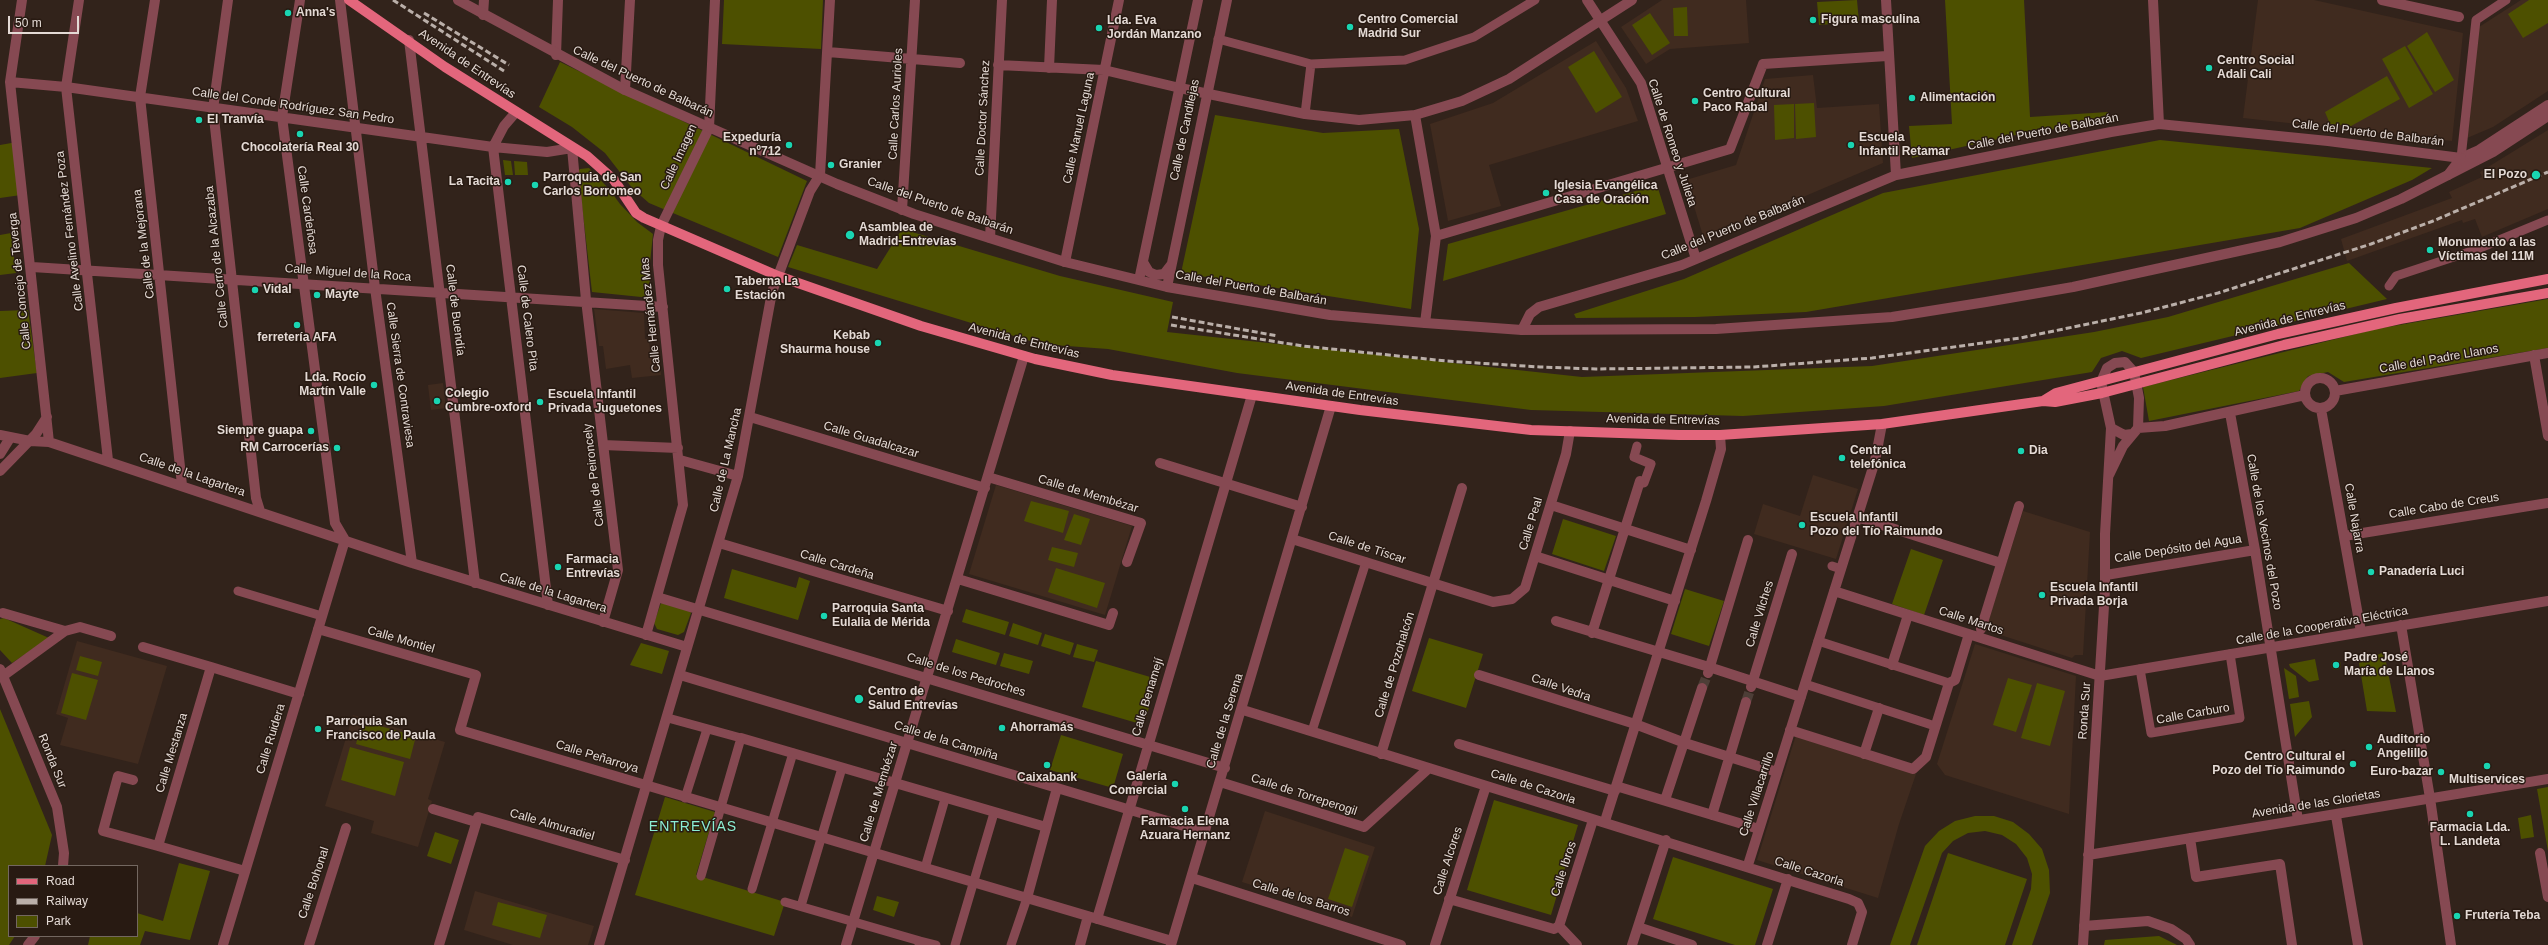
<!DOCTYPE html>
<meta charset="utf-8">
<style>
body{margin:0}
#map{position:relative;width:2548px;height:945px;overflow:hidden;background:#32231b;font-family:Arial,sans-serif}
canvas{display:block}
.legend{position:absolute;left:8px;top:865px;width:130px;height:72px;box-sizing:border-box;background:#281a12;border:1px solid #736760;margin:0;padding:5px 7px;list-style:none;font-size:12px;color:#e4dad5}
.legend li{display:flex;align-items:center;gap:8px;height:20px}
.legend b{width:20px;border:1px solid #736760}
.scale{position:absolute;left:8px;top:16px;width:71px;height:18px;box-sizing:border-box;border:2px solid #e4dad5;border-top:0;padding-left:5px;font-size:12px;line-height:14px;white-space:nowrap;color:#e4dad5;-webkit-text-stroke:3px #281a12;paint-order:stroke}
</style>
<div id="map">
<canvas width="2548" height="945"></canvas>
<ul class="legend">
<li><b style="height:5px;background:#e3667c"></b>Road</li>
<li><b style="height:5px;background:#baafa9"></b>Railway</li>
<li><b style="height:11px;background:#4d5000"></b>Park</li>
</ul>
<div class="scale">50 m</div>
</div>
<script>
const g = document.querySelector('canvas').getContext('2d');
g.lineJoin = 'round';
function paint(path, color) {
  g.fillStyle = color;
  g.fill(path, 'evenodd');
}
function toPath(rows) {
  const path = new Path2D();
  for (const r of rows) {
    if (r.length === 3) {
      path.moveTo(r[0] + r[2], r[1]);
      path.arc(r[0], r[1], r[2], 0, 2 * Math.PI);
      continue;
    }
    path.moveTo(r[0], r[1]);
    for (let i = 2; i < r.length; i += 2) path.lineTo(r[i], r[i + 1]);
  }
  return path;
}
function stroke(path, color, width, dash) {
  g.strokeStyle = color;
  g.lineWidth = width;
  g.lineCap = dash ? 'butt' : 'round';
  g.setLineDash(dash || []);
  g.stroke(path);
}
function write(font, color, halo, rows, align = 'center') {
  g.font = font + ' Arial,sans-serif';
  g.lineWidth = 3;
  g.setLineDash([]);
  g.textBaseline = 'middle';
  g.strokeStyle = halo;
  g.fillStyle = color;
  for (const [text, x, y, turn = 0] of rows) {
    g.save();
    g.translate(x, y);
    g.rotate((+turn || 0) * Math.PI / 180);
    g.textAlign = isNaN(turn) ? turn : align;
    if (halo) g.strokeText(text, 0, 0);
    g.fillText(text, 0, 0);
    g.restore();
  }
}
paint(toPath([
 [1662,0,1746,0,1749,43,1670,49,1646,64,1621,27],
 [2258,0,2314,0,2463,33,2452,141,2243,118],
 [2521,0,2548,0,2548,91,2493,127,2467,138,2479,27],
 [1596,41,1626,88,1638,121,1489,165,1501,206,1448,221,1430,124,1493,103],
 [1813,75,1817,108,1879,104,1883,163,1704,239,1686,180,1736,165,1765,79],
 [2548,130,2548,209,2482,237,2475,219,2463,223,2462,220,2347,261,2341,239,2452,198,2449,192,2482,177,2480,172],
 [594,309,644,313,645,339,649,339,650,352,659,351,661,375,632,378,630,365,606,369,603,346,599,346],
 [443,383,446,408,431,410,428,385],
 [1813,475,1858,489,1836,559,1754,534,1763,504,1800,516],
 [996,485,1132,526,1105,615,969,574],
 [2023,511,2090,532,2083,655,2075,655,2072,658,1985,630],
 [77,641,167,666,138,764,60,745,68,718,56,714],
 [1975,644,2076,676,2069,814,1945,775,1937,764],
 [353,715,445,742,428,799,432,801,418,847,371,833,374,821,325,806],
 [1796,735,1916,774,1899,824,1878,898,1757,860],
 [1265,811,1375,847,1352,917,1242,882],
 [475,891,594,926,588,945,513,945,464,930]
]), '#402b1f');
paint(toPath([
 [724,0,823,0,821,49,722,44],
 [1857,0,1859,22,1819,25,1817,2],
 [1945,0,2024,0,2030,117,2108,112,2109,122,2025,133,1912,158,1909,126,1952,124],
 [2529,0,2548,0,2548,23,2523,38,2508,14],
 [1687,7,1688,36,1674,36,1673,8],
 [1650,13,1670,43,1652,55,1632,25],
 [2427,32,2454,80,2435,92,2407,46],
 [2405,46,2433,94,2409,108,2382,59],
 [1594,51,1622,97,1596,113,1568,67],
 [560,62,807,181,778,257,649,203,633,189,605,153,572,127,539,107],
 [2387,76,2400,99,2351,126,2330,124,2325,112],
 [1814,103,1816,137,1796,139,1795,104],
 [1794,104,1794,138,1775,140,1774,105],
 [1215,115,1323,133,1399,129,1419,229,1411,309,1181,273],
 [2160,140,2432,168,2412,180,2300,228,1806,312,1695,317,1576,318,1574,314,1684,279,1883,193],
 [17,142,21,195,0,198,0,145],
 [503,160,511,161,513,175,505,175],
 [514,161,527,162,528,175,515,175],
 [589,168,609,189,620,204,637,222,653,234,649,272,651,298,592,292,578,171,580,169],
 [1657,185,1666,214,1443,281,1448,244],
 [902,229,1060,276,1173,302,1167,332,1582,377,1872,366,2094,332,2168,317,2349,263,2387,299,2141,358,2122,351,2101,358,2092,372,1884,406,1743,416,1531,410,1237,373,1108,349,1040,344,788,267,797,245,877,269],
 [11,233,16,273,0,275,0,235],
 [2548,299,2548,348,2344,382,2328,372,2308,376,2299,391,2149,421,2143,387,2376,329],
 [28,310,37,373,0,378,0,311],
 [1031,501,1069,511,1063,533,1024,521],
 [1074,514,1090,519,1081,545,1064,540],
 [1563,519,1616,536,1604,571,1552,554],
 [1052,547,1078,553,1074,567,1048,560],
 [1911,549,1943,560,1924,615,1892,604],
 [1056,568,1105,583,1097,608,1048,592],
 [732,569,796,588,799,577,810,581,798,620,724,598],
 [1685,589,1724,601,1709,646,1671,634],
 [661,603,689,609,691,613,684,632,678,635,657,629,654,623],
 [966,609,1009,622,1005,635,962,622],
 [4,618,49,638,12,663,0,650,0,619],
 [1013,623,1042,633,1038,645,1009,636],
 [1045,634,1074,643,1070,655,1041,646],
 [1429,638,1483,654,1466,708,1412,691],
 [956,639,1000,653,996,665,952,652],
 [641,643,669,651,662,674,630,665],
 [1077,644,1098,650,1094,662,1073,657],
 [2384,652,2396,712,2367,711,2359,663],
 [1004,653,1033,661,1029,674,1000,666],
 [80,656,102,662,98,676,76,670],
 [2315,659,2319,680,2309,682,2290,667,2289,664],
 [2336,665,5],
 [1096,661,1157,679,1144,725,1082,707],
 [2284,668,2296,676,2299,697,2289,699],
 [72,673,98,680,86,720,61,713],
 [2008,678,2032,685,2016,732,1993,725],
 [2037,683,2065,691,2050,746,2021,738],
 [2309,701,2312,717,2295,737,2290,704],
 [0,709,52,835,45,866,9,866,9,936,15,936,9,945,0,945],
 [362,721,416,736,410,759,356,744],
 [1061,735,1123,754,1113,788,1050,770],
 [350,747,404,762,395,796,341,780],
 [2548,787,2548,851,2537,789],
 [665,797,715,812,696,875,785,902,774,936,635,895],
 [1494,800,1578,825,1551,915,1467,890],
 [2531,815,2534,837,2521,839,2518,818],
 [1975,816,1994,816,2013,822,2029,834,2042,849,2049,870,2050,893,2032,945,2012,945,2031,889,2032,874,2027,858,2016,844,2002,835,1985,831,1968,833,1953,841,1942,853,1910,945,1890,945,1925,846,1939,831,1955,821],
 [435,832,459,840,451,864,427,856],
 [1345,848,1369,856,1352,907,1328,899],
 [1948,853,2027,879,2005,945,1917,945],
 [1673,857,1773,889,1755,945,1735,945,1653,919],
 [179,863,210,871,190,940,145,931,140,945,88,945,90,936,137,936,137,913,163,921],
 [877,896,899,902,894,917,873,910],
 [498,902,547,915,540,938,492,925],
 [2159,936,2177,945,2104,945,2105,940]
]), '#4d5000');
stroke(toPath([
 [1702,688,1708,673],
 [1746,702,1751,687]
]), '#4d3e37', 10, [10, 5]);
stroke(toPath([
 [1218,39,1311,64,1405,60,1474,37,1535,0],
 [1305,114,1311,64],
 [2461,158,2476,20,2506,0],
 [2389,286,2396,276,2475,250,2548,220],
 [1637,446,1634,457,1651,464,1644,483],
 [1832,566,1841,569],
 [238,591,322,616],
 [1818,641,1949,683],
 [2140,669,2151,733,2240,718,2230,654],
 [1805,684,1935,726],
 [668,718,741,738,701,876],
 [1312,731,1366,562],
 [685,798,707,729],
 [925,868,945,799],
 [752,889,793,753],
 [785,902,920,941],
 [801,906,842,768],
 [919,945,920,941,936,945],
 [955,945,994,813],
 [1011,945,1027,898]
]), '#864952', 9);
stroke(toPath([
 [22,0,10,82,49,442],
 [79,0,66,87,108,460],
 [155,0,140,97,182,485],
 [228,0,213,109,256,498,260,511],
 [300,0,282,117,335,523,345,540],
 [340,0,375,288,412,563],
 [1587,0,1641,83,1696,259],
 [1886,0,1896,175],
 [2153,0,2159,124],
 [2382,0,2459,17],
 [483,15,484,0],
 [409,40,475,583],
 [828,52,960,63],
 [556,55,558,0],
 [998,65,1104,70,1180,88,1305,114,1359,120,1415,115,1462,101,1509,79,1632,0],
 [1049,68,1052,0],
 [10,82,66,87,493,147,547,152,572,148,586,300,618,570,603,622],
 [625,90,630,0],
 [516,112,504,126,493,147,548,605],
 [1415,115,1436,236,1425,323],
 [2448,175,2493,152,2548,116],
 [902,210,915,0],
 [1436,236,1730,149,1763,64,1887,56],
 [990,238,1002,0],
 [1065,262,1119,0],
 [32,267,663,307],
 [1522,330,1530,314,1539,307,1682,265,1896,175,2111,132,2159,124,2328,141,2461,158,2479,150,2548,105],
 [2534,355,2548,436],
 [2320,393,15],
 [2335,391,2548,353],
 [2321,409,2361,632],
 [2230,413,2255,550,2298,820],
 [750,417,985,488],
 [2111,428,2124,435,2132,434],
 [0,435,30,441,49,442,412,563,687,647],
 [603,445,678,448],
 [0,454,10,438],
 [680,460,738,476],
 [1160,463,1302,507],
 [0,471,36,434,47,417],
 [2109,475,2123,446,2138,428,2165,426,2305,395],
 [988,477,1141,523,1127,562],
 [1551,505,1691,550],
 [1857,517,2001,563],
 [2344,536,2548,503],
 [1292,539,1493,602,1512,599,1525,588,1566,454,1570,431],
 [719,543,948,611],
 [1535,556,1675,601],
 [2106,575,2255,550],
 [958,579,1109,625,1113,613],
 [1834,591,2100,676,2548,601],
 [657,597,1225,768],
 [3,613,65,631],
 [1556,621,1709,667,1801,697],
 [2401,625,2430,798,2451,945],
 [318,629,476,675,460,730,1172,941],
 [1981,629,2019,506],
 [1592,633,1640,481],
 [646,635,683,505,658,265,658,240,661,226,709,128,715,0],
 [143,647,211,667],
 [1892,665,1908,615],
 [0,669,57,807,64,853,63,866],
 [1708,673,1748,540],
 [680,675,1204,832],
 [1479,675,1635,724,1685,743,1777,772],
 [3,676,65,631,80,627,111,636],
 [1751,687,1792,554],
 [1243,710,1849,899,1858,903,1862,912,1852,945],
 [1790,730,1913,769,1926,757,1949,683,1955,680,1969,634],
 [741,738,1046,827],
 [1459,744,1615,791],
 [1381,754,1462,488],
 [1864,754,1879,708],
 [133,780,118,776,103,831,158,846],
 [1220,782,1364,827,1429,768],
 [1616,786,1759,829],
 [1665,800,1702,688],
 [433,809,476,822],
 [1712,815,1746,702],
 [2336,816,2358,945],
 [1605,821,1706,501,1721,449,1720,435],
 [2190,838,2196,877,2280,864,2292,945],
 [2540,853,2548,897],
 [2088,855,2548,779],
 [1748,865,1875,461,1882,424],
 [245,871,158,846,211,667,299,694],
 [1192,878,1401,945],
 [1027,898,1057,788],
 [1449,899,1554,929,1559,926],
 [1097,919,1252,395],
 [1559,926,1593,820],
 [1559,926,1577,945],
 [1638,927,1692,945],
 [28,945,35,936],
 [223,945,345,540],
 [309,945,346,828],
 [439,945,478,817,625,860],
 [599,945,738,476,772,292,810,191,820,175,830,0],
 [846,945,1024,356],
 [1080,945,1088,916],
 [1171,945,1331,406],
 [1435,945,1486,786],
 [1632,945,1666,840],
 [1767,945,1788,879],
 [2083,945,2105,590,2105,534,2111,428,2101,382,2107,368,2115,363,2125,362,2134,372,2139,398,2138,428]
]), '#864952', 10);
stroke(toPath([
 [458,0,625,90,837,184,914,214,1065,262,1167,287,1330,315,1425,323,1522,330,1716,329,1892,317,1986,302,2073,287,2280,242,2356,218,2401,199,2448,175,2461,158],
 [1143,262,1149,272,1156,275,1164,274,1171,265],
 [1139,280,1198,0],
 [1167,287,1227,0],
 [2084,926,2148,921,2171,929,2186,939,2190,945]
]), '#864952', 10);
stroke(toPath([
 [349,0,445,67,587,156,614,180,636,213,644,218,778,276,921,326,1035,359,1112,375,1360,410,1531,430,1679,435,1720,435,1882,424,2043,401,2055,402,2102,393,2284,345,2400,319,2548,293],
 [2043,401,2056,393,2278,334,2396,308,2548,279]
]), '#e3667c', 10);
stroke(toPath([
 [393,0,504,71],
 [424,13,509,65],
 [1172,317,1278,336],
 [1171,325,1303,346,1446,361,1540,367,1596,369,1754,367,1872,358,2020,338,2141,313,2218,293,2371,244,2433,221,2548,172]
]), '#baafa9', 3, [6, 3]);
for (const [x, y, r, color] of [
 [288,13,4,"#19d5b2"],
 [1813,20,4,"#19d5b2"],
 [1350,27,4,"#19d5b2"],
 [1099,28,4,"#19d5b2"],
 [2209,68,4,"#19d5b2"],
 [1912,98,4,"#19d5b2"],
 [1695,101,4,"#19d5b2"],
 [199,120,4,"#19d5b2"],
 [300,134,4,"#19d5b2"],
 [789,145,4,"#19d5b2"],
 [1851,145,4,"#19d5b2"],
 [831,165,4,"#19d5b2"],
 [2536,175,5,"#19d5b2"],
 [508,182,4,"#19d5b2"],
 [535,185,4,"#19d5b2"],
 [1546,193,4,"#19d5b2"],
 [850,235,5,"#19d5b2"],
 [2430,250,4,"#19d5b2"],
 [727,289,4,"#19d5b2"],
 [255,290,4,"#19d5b2"],
 [317,295,4,"#19d5b2"],
 [297,325,4,"#19d5b2"],
 [878,343,4,"#19d5b2"],
 [374,385,4,"#19d5b2"],
 [437,401,4,"#19d5b2"],
 [540,402,4,"#19d5b2"],
 [311,431,4,"#19d5b2"],
 [337,448,4,"#19d5b2"],
 [2021,451,4,"#19d5b2"],
 [1842,458,4,"#19d5b2"],
 [1802,525,4,"#19d5b2"],
 [558,567,4,"#19d5b2"],
 [2371,572,4,"#19d5b2"],
 [2042,595,4,"#19d5b2"],
 [824,616,4,"#19d5b2"],
 [2336,665,4,"#19d5b2"],
 [859,699,5,"#19d5b2"],
 [1002,728,4,"#19d5b2"],
 [318,729,4,"#19d5b2"],
 [2369,747,4,"#19d5b2"],
 [2353,764,4,"#19d5b2"],
 [1047,765,4,"#19d5b2"],
 [2487,766,4,"#19d5b2"],
 [2441,772,4,"#19d5b2"],
 [1175,784,4,"#19d5b2"],
 [1185,809,4,"#19d5b2"],
 [2470,814,4,"#19d5b2"],
 [2457,916,4,"#19d5b2"]
]) {
  const dot = new Path2D();
  dot.arc(x, y, r, 0, 2 * Math.PI);
  g.fillStyle = color;
  g.fill(dot);
  stroke(dot, '#281a12', 1.5);
}
write('bold 12px', '#e4dad5', '#281a12', [
 ["Anna's",296,13],
 ["Centro Comercial",1358,20],
 ["Madrid Sur",1358,34],
 ["Figura masculina",1821,20],
 ["Lda. Eva",1107,21],
 ["Jordán Manzano",1107,35],
 ["Centro Social",2217,61],
 ["Adali Cali",2217,75],
 ["Centro Cultural",1703,94],
 ["Paco Rabal",1703,108],
 ["Alimentación",1920,98],
 ["El Tranvía",207,120],
 ["Expeduría",781,138,"right"],
 ["nº712",781,152,"right"],
 ["Escuela",1859,138],
 ["Infantil Retamar",1859,152],
 ["Chocolatería Real 30",300,148,"center"],
 ["Granier",839,165],
 ["El Pozo",2527,175,"right"],
 ["Parroquia de San",543,178],
 ["Carlos Borromeo",543,192],
 ["La Tacita",500,182,"right"],
 ["Iglesia Evangélica",1554,186],
 ["Casa de Oración",1554,200],
 ["Asamblea de",859,228],
 ["Madrid-Entrevías",859,242],
 ["Monumento a las",2438,243],
 ["Víctimas del 11M",2438,257],
 ["Taberna La",735,282],
 ["Estación",735,296],
 ["Vidal",263,290],
 ["Mayte",325,295],
 ["Kebab",870,336,"right"],
 ["Shaurma house",870,350,"right"],
 ["ferretería AFA",297,338,"center"],
 ["Lda. Rocío",366,378,"right"],
 ["Martín Valle",366,392,"right"],
 ["Colegio",445,394],
 ["Cumbre-oxford",445,408],
 ["Escuela Infantil",548,395],
 ["Privada Juguetones",548,409],
 ["Siempre guapa",303,431,"right"],
 ["RM Carrocerías",329,448,"right"],
 ["Central",1850,451],
 ["telefónica",1850,465],
 ["Dia",2029,451],
 ["Escuela Infantil",1810,518],
 ["Pozo del Tío Raimundo",1810,532],
 ["Farmacia",566,560],
 ["Entrevías",566,574],
 ["Panadería Luci",2379,572],
 ["Escuela Infantil",2050,588],
 ["Privada Borja",2050,602],
 ["Parroquia Santa",832,609],
 ["Eulalia de Mérida",832,623],
 ["Padre José",2344,658],
 ["María de Llanos",2344,672],
 ["Centro de",868,692],
 ["Salud Entrevías",868,706],
 ["Parroquia San",326,722],
 ["Francisco de Paula",326,736],
 ["Ahorramás",1010,728],
 ["Auditorio",2377,740],
 ["Angelillo",2377,754],
 ["Centro Cultural el",2345,757,"right"],
 ["Pozo del Tío Raimundo",2345,771,"right"],
 ["Euro-bazar",2433,772,"right"],
 ["Galería",1167,777,"right"],
 ["Comercial",1167,791,"right"],
 ["Caixabank",1047,778,"center"],
 ["Multiservices",2487,780,"center"],
 ["Farmacia Elena",1185,822,"center"],
 ["Azuara Hernanz",1185,836,"center"],
 ["Farmacia Lda.",2470,828,"center"],
 ["L. Landeta",2470,842,"center"],
 ["Frutería Teba",2465,916]
], 'left');
write('12px', '#e4dad5', '#281a12', [
 ["Avenida de Entrevías",467,64,34],
 ["Calle del Puerto de Balbarán",643,82,25],
 ["Calle Carlos Aurioles",896,104,-87],
 ["Calle del Conde Rodríguez San Pedro",293,106,8],
 ["Calle Doctor Sánchez",983,118,-87],
 ["Calle Manuel Laguna",1079,128,-78],
 ["Calle de Candilejas",1185,130,-78],
 ["Calle del Puerto de Balbarán",2043,132,-11],
 ["Calle del Puerto de Balbarán",2368,133,7],
 ["Calle de Romeo y Julieta",1672,143,72],
 ["Calle Imagen",679,157,-65],
 ["Calle del Puerto de Balbarán",940,206,19],
 ["Calle Cardeñosa",307,210,82],
 ["Calle del Puerto de Balbarán",1733,228,-22],
 ["Calle Avelino Fernández Poza",70,231,-97],
 ["Calle de la Mejorana",144,244,-97],
 ["Calle Cerro de la Alcazaba",217,257,-96],
 ["Calle Miguel de la Roca",348,273,4],
 ["Calle Concejo de Teverga",20,281,-96],
 ["Calle del Puerto de Balbarán",1251,288,10],
 ["Calle de Buendía",455,310,83],
 ["Calle Hernández Mas",651,315,-96],
 ["Calle de Calero Pita",527,318,83],
 ["Avenida de Entrevías",2290,319,-14],
 ["Avenida de Entrevías",1024,341,14],
 ["Calle del Padre Llanos",2439,359,-10],
 ["Calle Sierra de Contraviesa",400,375,82],
 ["Avenida de Entrevías",1342,394,8],
 ["Avenida de Entrevías",1663,420,1],
 ["Calle Guadalcazar",871,440,17],
 ["Calle de La Mancha",726,460,-77],
 ["Calle de la Lagartera",192,475,19],
 ["Calle de Peironcely",594,475,-97],
 ["Calle de Membézar",1088,494,17],
 ["Calle Cabo de Creus",2444,506,-9],
 ["Calle Najarra",2354,518,80],
 ["Calle Peal",1531,524,-73],
 ["Calle de los Vecinos del Pozo",2264,532,80],
 ["Calle de Tíscar",1367,548,18],
 ["Calle Depósito del Agua",2178,549,-9],
 ["Calle Cardeña",837,565,17],
 ["Calle de la Lagartera",553,593,17],
 ["Calle Vilches",1760,614,-73],
 ["Calle Martos",1971,621,18],
 ["Calle de la Cooperativa Eléctrica",2322,626,-10],
 ["Calle Montiel",401,640,16],
 ["Calle de Pozohalcón",1395,665,-73],
 ["Calle de los Pedroches",966,675,17],
 ["Calle Vedra",1561,688,19],
 ["Calle Benamejí",1148,697,-73],
 ["Ronda Sur",2085,711,-86],
 ["Calle Carburo",2193,714,-10],
 ["Calle de la Serena",1225,721,-73],
 ["Calle Ruidera",271,739,-73],
 ["Calle de la Campiña",946,741,17],
 ["Calle Mestanza",172,753,-73],
 ["Calle Peñarroya",597,757,17],
 ["Ronda Sur",52,761,68],
 ["Calle de Cazorla",1533,787,18],
 ["Calle de Membézar",879,792,-73],
 ["Calle Villacarrillo",1757,794,-72],
 ["Calle de Torreperogil",1304,795,18],
 ["Avenida de las Glorietas",2316,804,-9],
 ["Calle Almuradiel",552,825,16],
 ["Calle Alcores",1448,861,-72],
 ["Calle Ibros",1564,869,-72],
 ["Calle Cazorla",1809,872,18],
 ["Calle Bohonal",314,883,-72],
 ["Calle de los Barros",1301,898,17]
]);
g.letterSpacing = '1px';
write('14px', '#8ceed4', '#281a12', [
 ["ENTREVÍAS",693,827]
]);
g.letterSpacing = '0px';
</script>
